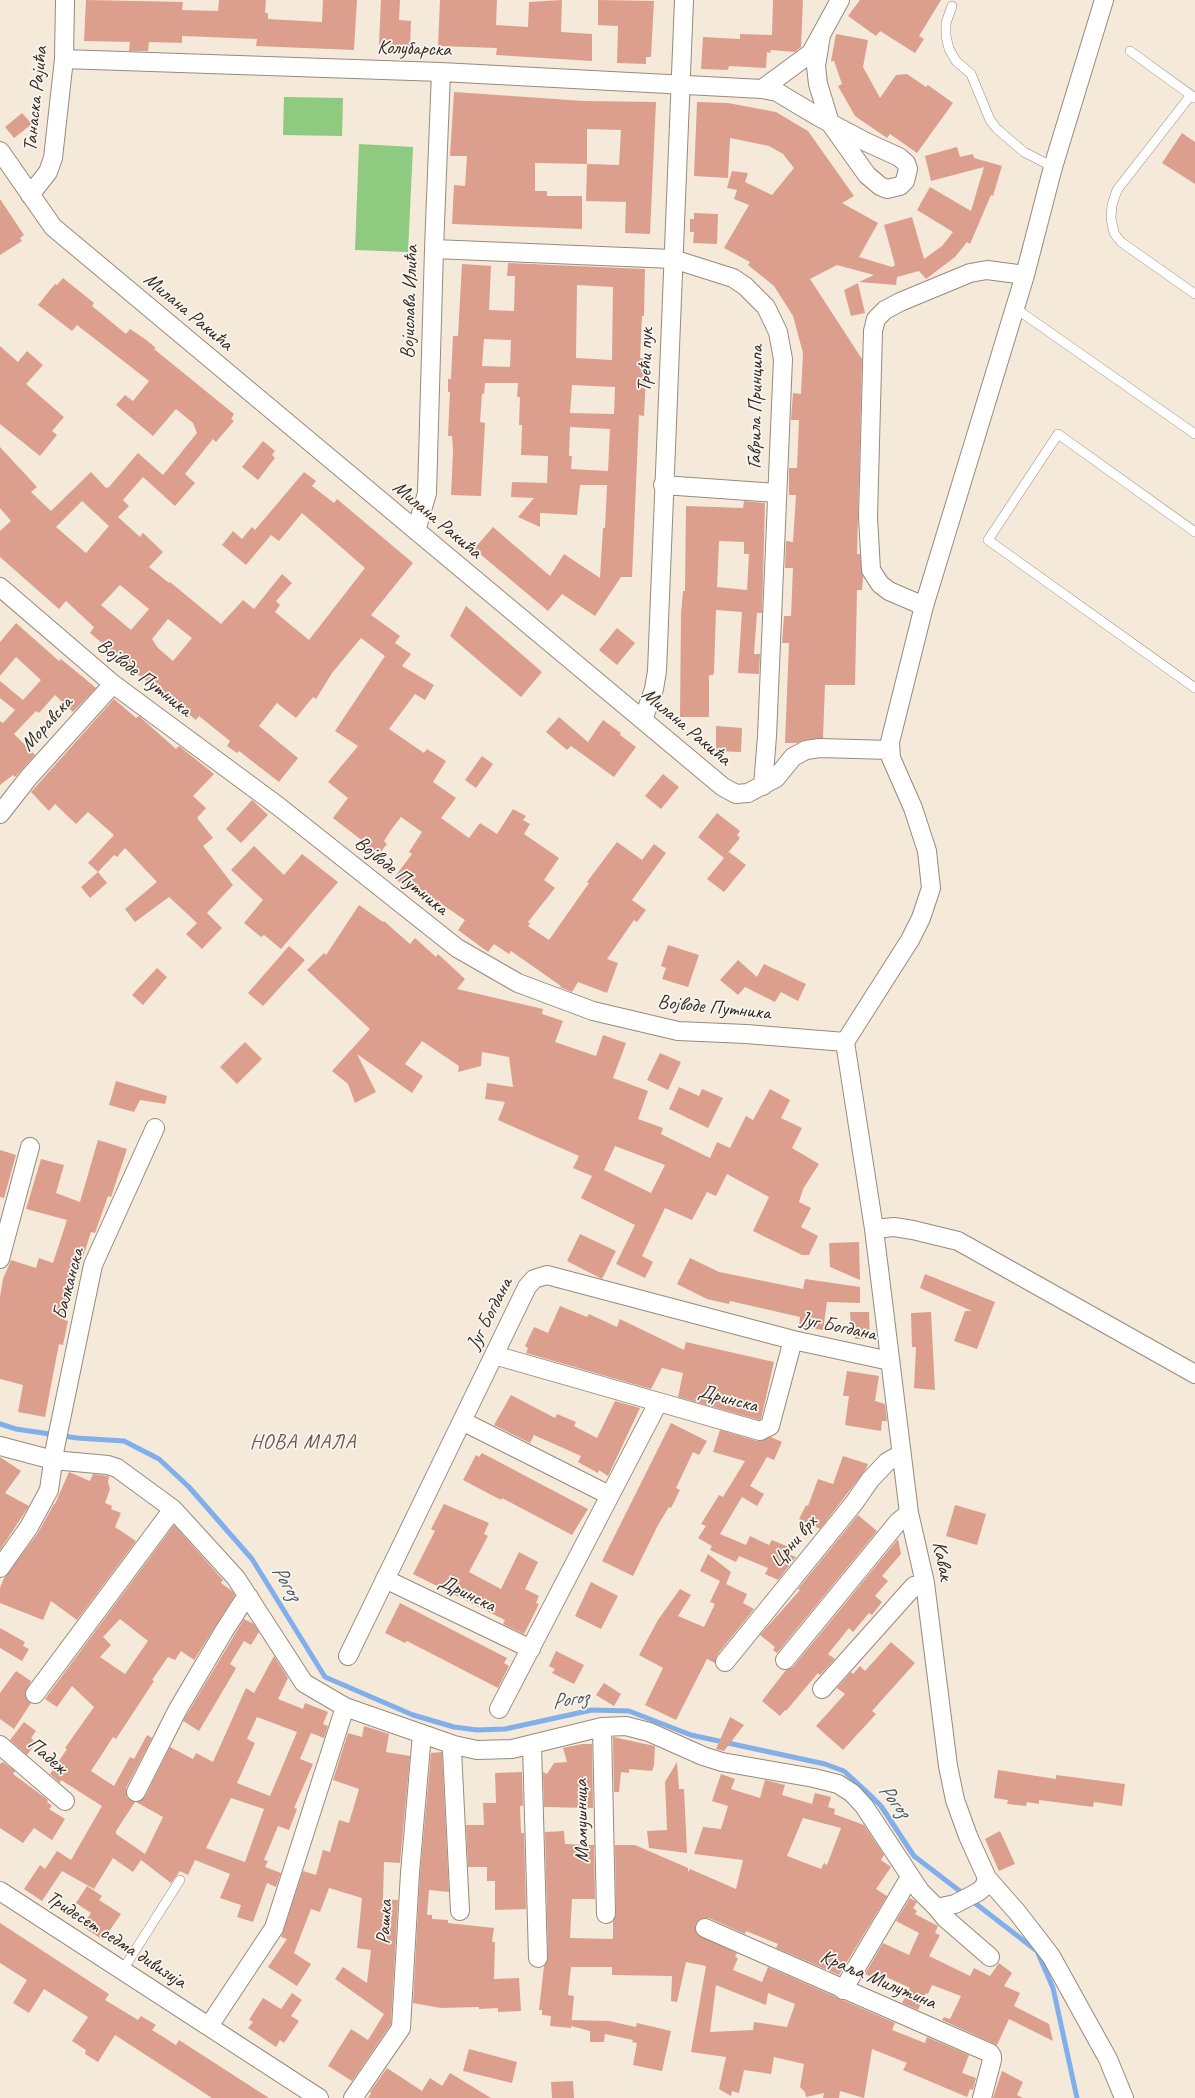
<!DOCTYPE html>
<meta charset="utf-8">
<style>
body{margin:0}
canvas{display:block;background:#f5e9d9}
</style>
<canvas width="1195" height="2098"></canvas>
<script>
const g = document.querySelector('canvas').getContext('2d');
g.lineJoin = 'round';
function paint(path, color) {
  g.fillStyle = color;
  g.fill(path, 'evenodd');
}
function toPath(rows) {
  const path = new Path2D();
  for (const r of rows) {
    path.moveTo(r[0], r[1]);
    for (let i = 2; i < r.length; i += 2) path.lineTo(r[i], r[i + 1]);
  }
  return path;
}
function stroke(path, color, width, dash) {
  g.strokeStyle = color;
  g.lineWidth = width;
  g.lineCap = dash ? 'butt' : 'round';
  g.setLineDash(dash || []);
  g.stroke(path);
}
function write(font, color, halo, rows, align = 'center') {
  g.font = font + ' Caveat,sans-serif';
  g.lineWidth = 3.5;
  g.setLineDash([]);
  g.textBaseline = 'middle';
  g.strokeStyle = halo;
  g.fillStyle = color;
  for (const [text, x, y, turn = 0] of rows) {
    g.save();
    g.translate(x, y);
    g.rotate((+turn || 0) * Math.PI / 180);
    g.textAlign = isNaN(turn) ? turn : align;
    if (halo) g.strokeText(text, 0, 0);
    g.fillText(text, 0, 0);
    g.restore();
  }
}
paint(toPath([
 [284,97,343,98,342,136,283,135],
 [359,144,413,147,408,252,355,250]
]), '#8eca7f');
stroke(toPath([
 [0,1424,16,1429,77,1438,124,1441,159,1459,189,1487,252,1559,325,1677,413,1715,454,1727,477,1730,505,1729,592,1710,629,1711,691,1735,825,1764,844,1771,869,1794,881,1806,914,1856,965,1895],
 [971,1900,1037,1951,1053,1988,1077,2098]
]), '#80afeb', 5);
paint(toPath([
 [86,0,183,2,182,10,218,11,219,0,266,0,265,13,268,13,268,19,322,22,323,0,357,0,354,50,256,46,257,39,182,36,182,43,149,42,148,51,129,51,130,42,84,41],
 [381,0,400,0,399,20,411,21,410,46,379,45],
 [440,0,497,0,496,25,528,27,529,2,562,0,561,32,592,34,592,61,496,55,497,48,438,46],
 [598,0,654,1,651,57,646,57,646,64,617,63,618,26,598,25],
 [773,0,803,0,801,47,795,52,771,50,770,53,767,52,766,68,729,66,728,70,701,69,703,37,740,39,740,34,772,35],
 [860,0,941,0,919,36,924,39,915,53,880,31,876,36,848,16],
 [836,34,868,40,863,67,880,98,896,75,907,74,926,87,928,85,953,103,917,153,890,134,887,138,855,116,838,86,842,84,834,61,831,61],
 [454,92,584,101,656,102,650,234,625,233,626,202,586,201,587,164,535,163,535,191,547,191,547,196,582,196,582,229,452,224,454,185,465,186,467,156,450,156],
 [587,129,621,130,619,165,587,164],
 [697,102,728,103,776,112,808,131,854,196,842,203,878,223,859,257,892,267,895,265,884,225,912,217,924,259,942,246,953,232,917,210,930,187,971,211,984,167,931,181,925,156,957,147,960,157,973,154,974,158,1002,166,993,196,991,195,970,244,967,242,955,257,926,279,919,271,897,277,896,285,859,282,874,275,837,265,810,279,862,359,857,554,860,554,863,577,862,590,857,590,855,685,825,685,823,738,805,740,797,743,785,743,789,643,782,643,784,616,791,616,793,568,785,568,786,541,793,542,796,495,789,495,789,468,797,468,799,420,791,420,793,393,801,394,803,353,793,316,774,286,748,265,750,262,724,248,749,205,734,199,737,190,727,188,732,171,748,173,745,182,772,195,794,168,783,154,769,146,730,138,728,178,694,176],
 [22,113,32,124,14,138,5,127],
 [1182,133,1195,142,1195,184,1162,163],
 [0,199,24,235,20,238,22,241,0,255],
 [694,213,718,214,717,244,693,243,694,232,690,232,690,219,694,219],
 [508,263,645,269,644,316,642,316,640,358,647,358,646,376,644,416,639,415,632,577,621,577,595,616,562,594,548,611,474,549,493,527,550,576,564,554,600,578,603,528,605,528,607,485,580,485,577,515,540,513,540,527,518,517,534,498,511,497,512,482,547,483,548,456,521,455,522,425,519,425,520,397,517,397,518,383,485,383,484,394,482,394,480,422,485,423,481,496,451,495,453,451,452,436,448,436,450,392,448,392,448,379,451,379,453,336,458,336,462,264,491,266,489,310,514,311,515,276,507,276],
 [577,285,613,287,612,360,576,358],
 [484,339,511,340,510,367,482,366],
 [572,385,615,387,614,414,570,413],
 [570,427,610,429,608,471,571,469,572,456,569,456],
 [63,278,94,303,92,306,126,334,130,329,145,339,156,348,154,349,234,414,231,419,234,421,216,442,213,439,185,474,195,483,175,506,143,477,123,500,129,506,118,517,140,537,143,533,163,552,149,567,169,583,170,582,221,624,243,600,254,609,282,574,292,583,276,601,280,605,275,612,309,640,365,568,302,513,279,541,271,535,246,565,222,545,233,531,242,539,252,527,255,530,304,472,316,481,312,486,334,503,337,499,413,563,371,615,400,636,395,643,411,654,402,666,434,685,425,700,415,694,389,729,424,753,427,749,446,761,433,782,456,798,441,818,469,838,480,823,497,834,513,809,526,816,523,820,530,824,524,834,559,858,544,880,555,888,528,922,530,924,528,926,549,940,589,883,587,882,617,842,642,860,654,844,666,853,632,900,646,910,637,922,634,920,607,959,618,963,607,993,578,982,572,992,560,987,561,986,511,951,509,954,494,944,488,952,458,930,465,920,418,888,414,893,394,878,412,854,409,852,422,832,401,817,391,830,384,841,387,844,375,859,360,848,364,842,333,818,348,798,328,782,358,746,335,731,385,656,361,638,332,673,316,699,313,697,296,718,277,703,259,726,298,758,279,782,239,751,237,753,227,746,230,741,199,716,196,720,131,669,132,668,90,633,94,627,66,601,59,609,0,557,0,531,11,521,0,508,0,447,37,487,31,492,51,511,91,472,106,488,109,487,138,453,163,475,197,433,193,423,176,409,153,436,116,405,125,395,133,401,149,381,77,325,72,331,38,305,55,284,57,285],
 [82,501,109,526,86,553,56,527],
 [120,585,149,609,131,630,101,605],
 [168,619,192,638,173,661,158,648,152,639],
 [858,283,865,313,851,316,844,290],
 [0,346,18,362,27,351,43,365,26,384,64,417,52,431,57,435,40,456,0,424],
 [263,441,275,451,272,455,275,458,258,480,242,467],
 [744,501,765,503,762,613,757,613,754,654,760,654,759,674,738,673,742,612,716,610,714,672,713,675,709,675,709,717,680,717,681,614,683,591,685,591,686,506,743,508],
 [719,541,744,542,744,554,749,554,747,590,717,587],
 [466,606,542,672,521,697,450,636],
 [16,623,59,661,61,659,96,688,73,712,55,695,39,713,36,711,14,734,35,755,15,777,13,775,0,785,0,721,3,723,15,710,0,698,0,681,23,700,41,680,16,657,0,676,0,642],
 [617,628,635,643,617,665,599,650],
 [114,699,136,718,139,716,176,749,179,746,214,774,193,796,206,808,197,818,213,838,203,846,233,885,207,913,222,928,202,949,186,934,197,923,169,897,135,922,125,909,157,882,125,848,117,857,114,855,98,872,88,863,114,835,88,812,76,824,55,804,49,811,31,792],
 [559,717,588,742,603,720,621,733,620,735,636,747,614,777,571,746,567,750,546,732],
 [716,726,742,728,741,752,716,751],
 [482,756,493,764,476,788,465,780],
 [663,774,679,787,661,809,645,796],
 [252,800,268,815,241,843,226,829],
 [717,813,740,831,737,835,740,838,726,855,729,852,746,865,724,892,707,879,724,858,698,837],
 [254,846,284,875,302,854,338,882,281,949,264,935,261,937,244,923,263,900,231,870],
 [98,872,107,883,90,898,81,887],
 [359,905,383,922,384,921,410,944,415,938,436,957,438,954,465,979,457,989,543,1009,542,1014,563,1021,555,1042,596,1056,603,1035,626,1043,613,1078,648,1091,638,1119,663,1128,661,1134,710,1158,717,1142,730,1148,746,1116,753,1120,770,1089,790,1100,781,1118,802,1128,792,1148,819,1164,803,1189,799,1202,811,1208,801,1227,818,1236,809,1255,802,1255,753,1231,769,1197,727,1174,716,1196,707,1192,692,1220,665,1208,642,1256,653,1262,645,1278,616,1264,635,1225,581,1198,592,1176,573,1168,579,1156,498,1120,505,1102,485,1099,487,1083,513,1087,509,1057,482,1052,481,1066,458,1072,459,1066,422,1041,405,1064,423,1076,412,1093,357,1054,376,1092,355,1103,348,1084,332,1071,370,1029,307,970,324,953,326,955],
 [615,1146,665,1165,651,1193,604,1170],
 [668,945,699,955,688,987,662,979,666,968,661,966],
 [289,946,305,960,263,1006,248,993],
 [738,960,757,977,764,964,806,984,798,1001,781,992,775,1002,745,987,738,995,720,980],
 [157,968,167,977,143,1005,132,995],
 [245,1042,262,1059,237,1084,220,1067],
 [660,1053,681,1062,668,1090,647,1080],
 [116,1081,167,1096,165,1104,140,1100,134,1112,109,1105],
 [679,1087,699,1096,702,1089,723,1098,708,1128,669,1109],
 [98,1140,127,1149,111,1197,108,1196,95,1233,91,1232,78,1273,77,1272,64,1320,68,1321,63,1345,59,1344,45,1417,18,1412,23,1385,0,1379,0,1297,3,1279,11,1260,36,1268,39,1258,53,1263,67,1220,26,1209,41,1159,64,1165,56,1193,80,1202],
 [0,1150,16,1155,4,1198,0,1197],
 [580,1234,616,1251,602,1279,567,1261],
 [859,1242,860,1280,830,1267,829,1243],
 [690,1258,719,1272,803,1289,805,1279,860,1287,860,1303,827,1302,823,1330,799,1327,800,1317,730,1301,729,1304,707,1299,677,1284],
 [925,1274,995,1302,977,1349,954,1341,965,1311,972,1311,920,1288],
 [560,1306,587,1317,589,1314,617,1327,620,1319,684,1350,686,1342,774,1362,761,1419,759,1420,678,1397,683,1373,662,1368,651,1389,526,1353,528,1348,525,1346,534,1327,548,1333],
 [850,1312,869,1312,870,1339,855,1339,854,1327,851,1327],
 [931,1312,935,1390,914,1388,916,1347,912,1347,911,1313],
 [847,1371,879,1376,875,1401,885,1404,887,1421,882,1421,881,1431,845,1425,849,1396,843,1396],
 [511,1395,555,1418,557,1414,576,1422,574,1426,597,1438,615,1401,640,1408,608,1476,599,1470,598,1473,578,1462,581,1456,534,1435,530,1443,494,1425],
 [671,1423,707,1441,699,1455,693,1452,676,1488,680,1490,671,1508,669,1507,658,1525,633,1576,602,1561],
 [720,1430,757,1441,771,1437,782,1442,774,1460,767,1457,750,1486,764,1494,757,1506,742,1497,720,1534,746,1545,750,1536,769,1545,772,1540,789,1547,786,1553,796,1557,778,1580,765,1574,768,1568,739,1556,736,1562,710,1550,712,1546,698,1538,706,1526,701,1524,719,1495,723,1497,745,1461,713,1452],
 [482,1453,588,1509,572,1535,502,1498,501,1500,463,1480,476,1455,479,1457],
 [843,1456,868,1464,866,1469,820,1529,799,1519,806,1505,808,1506,818,1479,833,1484],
 [0,1457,21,1471,5,1493,29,1506,0,1550],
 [69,1472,90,1481,93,1474,109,1476,108,1482,110,1489,105,1503,112,1506,111,1509,121,1513,115,1527,136,1541,77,1620,51,1601,43,1620,0,1603,0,1588,4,1578,38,1533,54,1504,55,1504],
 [444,1504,489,1523,484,1534,488,1536,469,1572,501,1589,519,1552,538,1562,525,1589,539,1596,536,1603,539,1604,524,1634,503,1624,505,1620,413,1574,435,1531,431,1529],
 [955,1505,986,1514,977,1545,946,1536],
 [858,1515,877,1531,777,1653,773,1650,775,1647,760,1635,800,1590,798,1589],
 [174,1525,223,1580,221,1583,232,1591,235,1595,194,1660,181,1651,175,1660,168,1657,152,1680,154,1681,116,1739,113,1737,91,1771,114,1786,130,1757,134,1759,147,1735,152,1738,126,1788,127,1797,135,1802,116,1831,116,1834,145,1854,163,1817,136,1802,145,1797,170,1747,193,1759,196,1753,213,1762,246,1688,254,1693,274,1656,288,1678,278,1699,303,1709,305,1703,328,1712,323,1724,328,1726,324,1738,311,1733,300,1759,313,1764,294,1808,297,1809,289,1830,278,1826,264,1860,268,1861,265,1867,281,1873,276,1887,267,1883,253,1922,237,1917,241,1905,220,1898,230,1874,195,1860,188,1875,180,1871,171,1883,141,1860,133,1872,113,1858,94,1889,62,1871,42,1901,24,1889,40,1865,45,1869,57,1851,71,1860,102,1806,61,1780,60,1783,50,1774,67,1749,65,1748,94,1707,72,1686,57,1707,45,1699],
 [120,1619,148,1641,125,1674,100,1657,111,1645,103,1637],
 [257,1717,297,1732,270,1796,237,1783,255,1743,247,1739],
 [231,1798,264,1809,245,1862,206,1848],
 [898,1539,901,1554,882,1576,888,1581,875,1596,882,1602,872,1615,869,1613,853,1632,849,1628,828,1654,835,1659,820,1675,818,1673,786,1711,785,1710,780,1716,762,1701,786,1670,793,1667],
 [708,1554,731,1572,726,1584,747,1594,743,1603,754,1609,717,1655,715,1663,707,1659,676,1720,645,1705,663,1668,639,1655,658,1620,680,1589,691,1595,678,1616,704,1627,715,1604,710,1602,720,1581,700,1571],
 [591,1582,618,1596,601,1629,575,1616],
 [400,1603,507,1658,504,1663,509,1666,498,1688,407,1641,405,1643,385,1633],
 [244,1619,254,1624,259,1632,251,1645,244,1641,230,1664,236,1668,234,1672,199,1731,183,1721],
 [0,1628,25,1642,23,1646,29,1649,22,1661,0,1648],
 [891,1642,915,1663,872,1711,876,1714,843,1750,816,1726,845,1694,837,1688,851,1672,853,1674,860,1666,865,1671],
 [556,1651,584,1665,574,1684,552,1673,555,1669,549,1666],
 [16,1671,31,1681,25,1693,26,1698,31,1703,14,1729,0,1719,0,1693],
 [604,1683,621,1694,614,1706,596,1695],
 [730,1717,744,1725,724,1751,716,1749],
 [24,1722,36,1731,31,1738,36,1743,27,1755,10,1740],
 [364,1726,389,1734,386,1752,410,1756,400,1863,384,1862,383,1899,398,1900,391,2024,352,2081,328,2066,351,2029,368,2040,384,2014,335,1979,343,1967,367,1983,371,1950,357,1948,362,1898,329,1888,320,1912,311,1909,294,1953,311,1964,297,1986,268,1967,287,1939,281,1937,303,1871,316,1875,323,1850,330,1852,339,1820,349,1823,359,1789,333,1780,348,1733,362,1737],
 [613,1737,655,1746,654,1765,652,1771,629,1769,629,1773,621,1772,619,1792,614,1792],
 [582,1744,592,1744,593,1808,544,1807,543,1772,547,1774,554,1763,567,1762,563,1748],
 [442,1752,449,1892,429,1890,427,1915,432,1915,432,1919,448,1920,448,1923,494,1928,492,1942,495,1942,494,1979,519,1978,521,2011,498,2012,498,2008,479,2009,479,2007,441,2008,413,2003,420,1874,431,1753],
 [3,1762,15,1771,13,1774,48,1800,47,1802,52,1806,49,1809,65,1819,52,1840,34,1828,23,1843,0,1828,0,1764],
 [677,1762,679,1789,684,1789,687,1853,649,1848,647,1831,667,1830,665,1782],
 [998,1770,1056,1779,1056,1775,1125,1784,1122,1806,1094,1802,1093,1807,1039,1800,1039,1804,1027,1802,1026,1806,1007,1804,1008,1800,994,1798],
 [522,1772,523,1806,520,1806,521,1833,524,1833,526,1909,495,1910,495,1881,487,1881,487,1867,468,1867,466,1825,484,1825,483,1803,496,1803,495,1773],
 [721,1774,735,1779,731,1789,760,1798,765,1780,785,1785,782,1795,812,1804,815,1793,831,1797,828,1807,835,1809,834,1814,864,1825,884,1855,881,1860,891,1867,876,1889,887,1896,839,1975,776,1948,778,1944,746,1931,745,1934,709,1918,703,1918,696,1923,695,1929,697,1934,737,1953,735,1957,738,1958,733,1970,762,1982,768,1967,895,2023,892,2030,925,2043,927,2037,969,2055,962,2073,976,2078,973,2090,970,2089,967,2097,903,2070,907,2063,872,2049,864,2098,840,2091,839,2098,823,2098,824,2093,806,2097,805,2092,800,2087,804,2064,774,2057,771,2074,744,2070,739,2093,732,2091,731,2096,719,2089,726,2057,691,2052,706,1966,686,1962,677,2002,671,2001,672,1976,612,1975,612,1967,571,1967,568,1995,574,1996,571,2028,550,2026,551,2016,542,2015,542,2010,539,2010,544,1966,548,1958,545,1832,564,1831,565,1844,594,1845,595,1899,572,1899,570,1938,613,1939,613,1922,616,1914,615,1845,635,1845,688,1868,688,1872,690,1869,736,1889,743,1860,694,1854,703,1827,721,1829,728,1806,712,1801],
 [803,1818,841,1828,827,1865,824,1863,821,1869,787,1856],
 [716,1985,766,2005,768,1993,795,2004,787,2027,754,2022,753,2030,710,2032],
 [1000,1831,1015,1864,999,1871,985,1839],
 [87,1886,102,1896,99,1900,121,1914,103,1940,82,1926,91,1913,76,1903],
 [910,1898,917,1902,913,1908,917,1911,915,1914,938,1926,935,1933,940,1935,929,1956,970,1976,974,1968,990,1976,999,1963,1012,1973,1004,1986,1020,1993,1014,2006,1049,2024,1053,2041,1009,2019,997,2045,942,2020,944,2017,950,2019,961,1996,932,1985,928,1994,926,1993,918,2010,902,2003,910,1988,882,1975,880,1980,865,1974,883,1943,909,1955,919,1933,896,1921],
 [0,1923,109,1994,105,2000,138,2020,141,2016,156,2025,152,2030,176,2045,179,2040,269,2098,212,2098,115,2035,98,2062,85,2054,86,2050,72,2041,88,2017,44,1989,29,2013,13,2003,27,1980,0,1963],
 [292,1993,302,2000,291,2016,299,2021,284,2043,280,2040,276,2047,248,2028,253,2022,249,2020,263,1998,281,2009],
 [572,2020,609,2021,636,2027,637,2023,671,2031,662,2071,633,2065,637,2043,632,2042,633,2040,605,2034,604,2042,590,2042,590,2031,571,2026],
 [469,2049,517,2062,512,2083,463,2071],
 [387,2068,422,2091,430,2078,442,2086,450,2073,491,2098,368,2098,371,2093,370,2092],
 [1002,2071,1023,2082,1017,2095,1023,2098,993,2098],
 [573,2081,574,2098,552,2098,551,2082]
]), '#dc9f8e');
const lane = toPath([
 [952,6,946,23,946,36,949,49,956,61,971,74,990,120,997,129,1024,152,1053,167],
 [1130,51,1195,98],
 [1191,95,1117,190,1112,205,1111,218,1114,233,1121,242,1195,294],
 [1015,308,1195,434],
 [1195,532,1058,434,988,540,1195,688],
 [122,1971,180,1880]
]);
const street = toPath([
 [64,59,441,72,762,89,777,92,807,110,819,117,830,123,866,142,899,157,906,163,908,169,905,181,900,186,887,189,880,186,867,175,830,123,818,84,816,66,821,35],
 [762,89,811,53,840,0],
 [0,151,53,227,723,787,736,794,748,793,776,778,793,757,806,750,820,748,890,750],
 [30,195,48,172,53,158,64,59,65,0],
 [434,249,673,259,733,278,745,286,766,307,778,332,783,359,767,736,763,786],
 [663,485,777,493],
 [416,531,427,493,434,249,441,72],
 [0,587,113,684,278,806,457,948,518,983,593,1011,678,1031,746,1034,845,1042],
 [924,606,889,591,880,584,871,570,868,517,873,331,876,319,885,310,900,302,970,273,987,270,1025,275],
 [643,720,654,689,657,671,684,0],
 [0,814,29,777,113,684],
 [874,1229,894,1227,913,1230,958,1241,1195,1374],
 [0,1259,30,1147],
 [494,1355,760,1431,770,1426,793,1340],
 [462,1421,609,1495],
 [0,1446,53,1460,108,1465,117,1468,173,1509,236,1578,304,1683,345,1707,454,1745,477,1750,512,1749,602,1727,626,1726,649,1732,703,1756,722,1762,814,1778,838,1784,852,1793,864,1806,920,1891,937,1908,945,1918,990,1957],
 [0,1568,29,1527,49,1490,55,1448,93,1265,155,1128],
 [385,1579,531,1649],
 [348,1656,527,1287,534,1279,547,1275,793,1340,890,1361],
 [785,1660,898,1522,909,1513],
 [725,1662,854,1503,870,1480,887,1462,901,1454],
 [822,1689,914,1586,925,1583],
 [35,1694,173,1509],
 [499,1709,658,1403],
 [602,1727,606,1914],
 [0,1745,65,1801],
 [454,1745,452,1750,460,1911],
 [532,1745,538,1958],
 [136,1792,178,1709,224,1631,242,1603,249,1597],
 [987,1878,1017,1912,1051,1956,1108,2059,1124,2098],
 [0,1891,319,2098],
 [937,1908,955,1904,978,1892,984,1887,987,1878,968,1836,955,1800,948,1766,925,1583,909,1513,874,1229,845,1042,910,940,921,918,931,888,927,851,913,808,891,758,890,742,924,606,1025,275,1053,167,1104,0],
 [705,1928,990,2053,992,2056,992,2060,982,2098],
 [843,1990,910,1877],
 [209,2026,274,1928,345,1707],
 [353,2098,401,2028,410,1873,422,1734]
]);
stroke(lane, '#988a7c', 10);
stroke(street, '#988a7c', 20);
stroke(lane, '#fff', 9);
stroke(street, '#fff', 18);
write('20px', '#3b2a1e', '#f6f6f2', [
 ["Колубарска",414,49,2],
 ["Танаска Рајића",36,99,-84],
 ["Војислава Илића",410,302,-88],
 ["Милана Ракића",188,312,40],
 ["Трећи пук",646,360,-88],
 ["Гаврила Принципа",756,407,-89],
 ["Милана Ракића",437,520,40],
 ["Војводе Путника",144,678,38],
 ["Моравска",47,724,-48],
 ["Милана Ракића",686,727,40],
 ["Војводе Путника",401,876,39],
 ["Војводе Путника",714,1008,6],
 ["Балканска",69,1284,-75],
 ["Југ Богдана",490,1314,-63],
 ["Југ Богдана",838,1327,12],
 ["Дринска",728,1399,15],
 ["Црни врх",794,1542,-50],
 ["Кавак",942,1561,79],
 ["Дринска",467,1594,26],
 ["Падеж",47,1756,41],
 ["Мамушница",582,1821,-91],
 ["Рашка",385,1922,-87],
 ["Тридесет седма дивизија",116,1940,33],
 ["Краља Милутина",878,1980,23]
]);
g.letterSpacing = '1px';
write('21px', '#735345', '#f6f6f2', [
 ["НОВА МАЛА",303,1442]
]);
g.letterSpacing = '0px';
write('italic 21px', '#50525c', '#f6f6f2', [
 ["Рогоз",286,1583,58],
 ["Рогоз",570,1700,-10],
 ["Рогоз",894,1801,51]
]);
</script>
